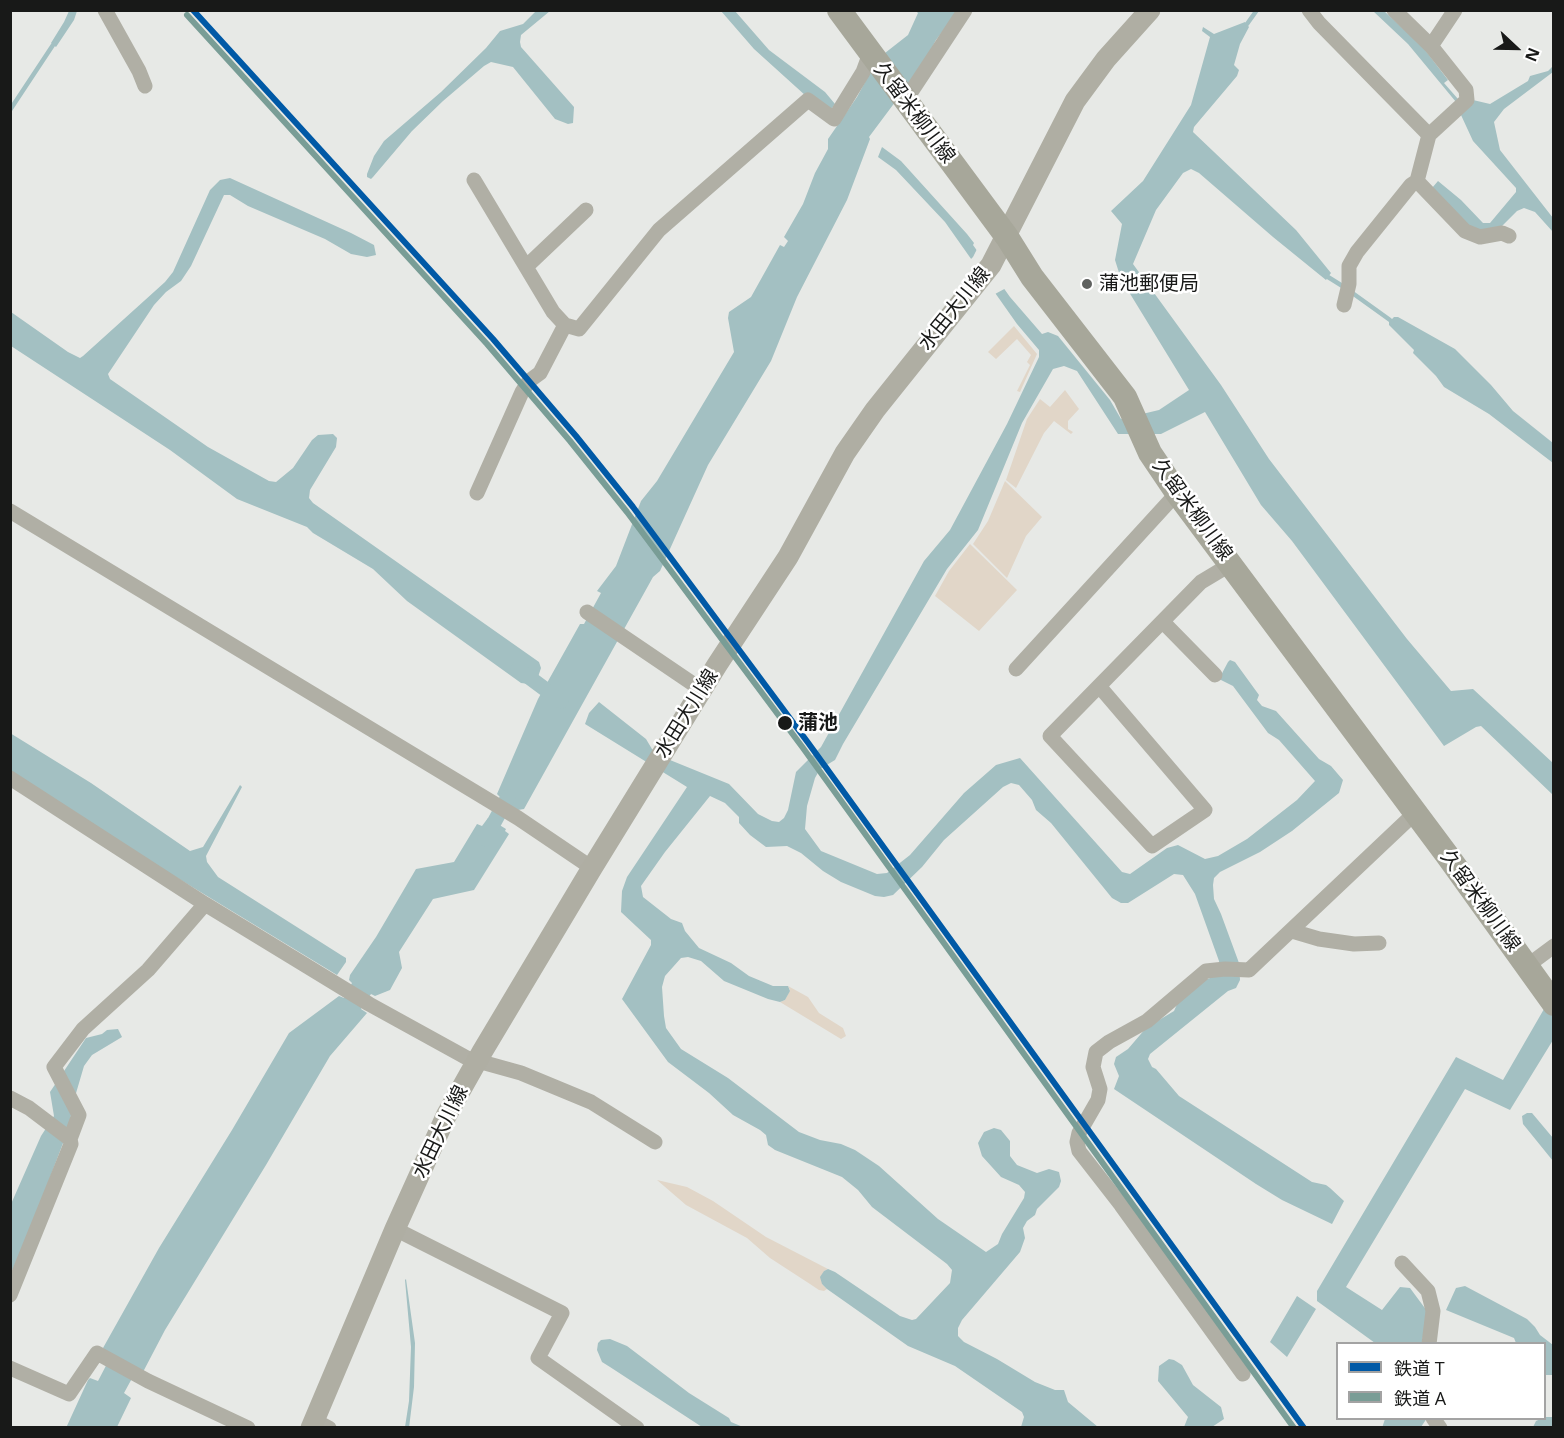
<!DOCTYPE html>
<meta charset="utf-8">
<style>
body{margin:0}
#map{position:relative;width:1564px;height:1438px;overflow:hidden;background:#e7e9e6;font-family:"Open Sans","Noto Sans JP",sans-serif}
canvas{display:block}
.frame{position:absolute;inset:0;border:12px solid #181918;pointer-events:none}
.legend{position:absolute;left:1336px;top:1342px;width:210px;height:78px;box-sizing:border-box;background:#fff;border:2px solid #a3a3a3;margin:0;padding:8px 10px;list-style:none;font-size:18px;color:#181918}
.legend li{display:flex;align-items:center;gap:12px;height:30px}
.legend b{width:30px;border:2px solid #a3a3a3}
.north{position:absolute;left:1486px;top:18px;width:60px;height:60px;-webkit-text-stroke:4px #fff;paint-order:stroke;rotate:112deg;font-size:16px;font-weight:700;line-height:24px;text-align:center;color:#181918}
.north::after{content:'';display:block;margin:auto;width:21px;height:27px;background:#181918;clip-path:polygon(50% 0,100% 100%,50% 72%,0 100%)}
</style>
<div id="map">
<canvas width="1564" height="1438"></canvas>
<div class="frame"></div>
<ul class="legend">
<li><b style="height:8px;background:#0059a6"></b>鉄道 T</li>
<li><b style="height:8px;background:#799d96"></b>鉄道 A</li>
</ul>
<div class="north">N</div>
</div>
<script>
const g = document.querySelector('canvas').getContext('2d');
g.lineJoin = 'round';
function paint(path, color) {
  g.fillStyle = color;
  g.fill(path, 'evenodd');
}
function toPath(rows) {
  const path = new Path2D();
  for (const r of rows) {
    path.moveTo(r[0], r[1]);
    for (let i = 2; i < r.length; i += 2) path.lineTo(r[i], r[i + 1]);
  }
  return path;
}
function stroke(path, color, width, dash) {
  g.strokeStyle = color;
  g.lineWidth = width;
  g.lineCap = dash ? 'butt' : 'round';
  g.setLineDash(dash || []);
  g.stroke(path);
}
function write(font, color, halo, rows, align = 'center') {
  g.font = font + ' "Open Sans","Noto Sans JP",sans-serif';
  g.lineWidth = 5;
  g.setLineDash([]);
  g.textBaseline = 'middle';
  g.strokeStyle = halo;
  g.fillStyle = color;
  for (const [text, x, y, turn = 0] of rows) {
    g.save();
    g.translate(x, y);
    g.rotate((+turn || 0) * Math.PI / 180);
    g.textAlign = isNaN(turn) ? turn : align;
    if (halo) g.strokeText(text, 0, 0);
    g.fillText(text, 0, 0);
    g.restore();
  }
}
paint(toPath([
 [1014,326,1037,354,1020,392,1017,391,1030,365,1027,362,1031,355,1017,339,996,359,988,352],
 [1065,390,1079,409,1068,421,1068,429,1073,432,1071,434,1054,421,1044,433,1016,488,1006,480,1027,419,1040,399,1050,407],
 [1005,481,1042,517,1026,536,1007,578,973,544,988,521],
 [970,544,1017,590,979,631,935,596,949,571],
 [788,986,808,997,819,1013,843,1028,846,1036,841,1039,780,1002,785,1000,790,990],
 [657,1180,687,1187,713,1201,766,1237,828,1269,824,1271,822,1284,827,1289,824,1291,819,1290,810,1284,770,1258,747,1238,686,1205]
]), '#e1d6c8');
paint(toPath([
 [69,11,77,11,74,20,56,47,51,43,64,22],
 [536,11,550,11,521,35,520,42,521,47,574,107,573,123,568,124,555,119,513,67,491,62,484,66,443,101,412,131,373,177,371,179,367,177,367,174,374,156,384,141,441,92,486,48,500,31,523,24],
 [721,11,735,11,769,50,825,92,835,104,827,115,754,49],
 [916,11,958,11,936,40,922,66,869,137,870,139,847,200,797,297,771,361,708,465,660,571,653,577,638,604,524,809,518,810,498,802,500,797,497,794,538,699,580,624,584,624,601,593,597,591,616,566,641,501,657,481,734,352,728,318,729,312,751,297,780,245,784,247,788,241,784,237,803,204,815,173,828,149,828,139,857,97,871,71,885,53,908,35,918,13],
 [1373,11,1384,11,1422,46,1448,80,1444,83,1458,99,1456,102,1408,44],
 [1245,22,1249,27,1240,44,1234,65,1239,70,1237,76,1194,127,1193,132,1296,230,1331,273,1326,280,1273,237,1199,173,1191,169,1183,173,1156,210,1133,264,1221,385,1269,459,1407,639,1451,691,1473,689,1553,763,1553,795,1481,726,1476,727,1444,746,1292,541,1261,505,1205,412,1161,434,1118,434,1077,371,1064,366,1053,369,1022,423,978,530,947,569,843,744,835,760,820,769,815,778,807,806,805,829,821,851,877,874,887,873,910,855,964,793,996,765,1020,758,1122,872,1130,874,1167,848,1178,845,1205,859,1218,856,1247,839,1297,800,1315,781,1279,740,1268,733,1233,686,1219,679,1228,662,1230,660,1235,662,1259,695,1257,700,1262,706,1276,711,1319,759,1331,766,1343,780,1339,793,1292,831,1260,852,1220,872,1214,878,1213,885,1214,899,1221,914,1239,963,1240,980,1236,988,1228,991,1150,1054,1148,1059,1152,1067,1156,1069,1179,1096,1312,1182,1326,1185,1330,1188,1344,1201,1332,1224,1282,1200,1256,1184,1114,1089,1119,1076,1114,1064,1116,1057,1128,1049,1146,1028,1174,1011,1179,1000,1205,980,1220,974,1219,961,1195,894,1183,875,1174,874,1128,903,1121,903,1112,898,1051,823,1036,810,1032,800,1019,785,1011,783,1003,787,944,840,922,867,893,895,884,897,875,896,841,882,823,871,801,853,787,846,766,847,750,835,739,823,739,817,725,803,710,796,665,852,641,886,643,897,671,919,682,923,685,931,699,948,731,963,749,976,773,986,788,986,790,991,785,1000,780,1002,768,999,724,981,701,961,688,957,681,958,665,976,662,987,664,1016,666,1028,681,1049,728,1078,799,1132,820,1140,841,1144,855,1150,879,1166,938,1219,986,1252,998,1244,1002,1234,1024,1198,1025,1192,1019,1185,1001,1177,982,1156,978,1143,984,1132,994,1128,1001,1130,1010,1141,1010,1156,1017,1165,1037,1173,1049,1169,1059,1172,1061,1181,1059,1187,1037,1209,1035,1215,1027,1221,1023,1228,1025,1238,1020,1252,962,1320,958,1328,958,1336,964,1342,997,1359,1035,1382,1055,1390,1064,1390,1068,1402,1098,1427,1021,1427,1024,1417,1022,1412,955,1366,908,1346,827,1289,822,1284,820,1277,824,1271,828,1269,835,1272,900,1316,912,1320,916,1319,950,1283,952,1270,947,1264,872,1207,858,1190,842,1177,775,1150,768,1145,766,1135,760,1130,733,1115,709,1093,668,1062,622,999,651,945,651,940,621,912,622,891,627,877,687,787,585,724,589,713,599,702,646,739,652,749,670,760,729,784,758,814,772,821,779,822,784,818,788,810,796,772,821,747,924,561,950,530,1007,424,1039,357,1039,350,1017,324,945,222,896,170,878,157,882,147,901,161,967,234,974,243,973,245,1010,297,1042,334,1048,332,1058,336,1110,400,1121,419,1159,410,1189,390,1121,279,1115,260,1122,224,1111,211,1143,181,1191,105,1210,37,1202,31,1203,27,1214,34],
 [1553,66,1553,72,1504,109,1494,122,1500,150,1553,218,1553,232,1535,212,1524,208,1517,211,1502,226,1485,232,1468,226,1432,188,1438,181,1461,200,1483,223,1490,223,1516,192,1516,188,1473,141,1461,115,1473,100,1490,104,1528,81,1530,76,1548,71],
 [230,178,351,233,374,245,376,255,367,257,351,254,325,239,248,206,230,195,224,195,191,266,181,281,166,292,154,305,108,374,110,379,208,447,269,481,276,482,293,468,312,440,318,435,333,434,337,438,336,447,310,490,309,498,313,503,539,662,541,668,538,677,529,684,521,683,407,601,373,569,313,533,307,527,237,499,170,450,11,346,11,312,68,352,80,358,83,356,165,282,173,272,210,190,220,180],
 [1394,317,1398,317,1455,349,1491,385,1513,411,1553,443,1553,463,1489,414,1444,387,1436,376,1413,353,1414,350,1389,325,1389,322],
 [10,733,91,783,190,851,203,847,240,785,242,787,206,856,207,862,218,877,341,955,346,958,346,962,337,975,133,851,11,772],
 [488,818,506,829,505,831,509,834,474,890,433,899,399,952,402,968,390,990,375,996,371,994,361,1009,367,1013,330,1056,266,1165,165,1330,143,1372,136,1371,124,1393,131,1398,117,1427,66,1428,88,1380,90,1378,98,1381,110,1358,103,1348,159,1248,232,1130,289,1033,339,996,344,998,352,983,349,980,350,975,376,937,416,869,454,862,477,824,482,826],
 [1553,1001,1553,1040,1510,1110,1465,1089,1346,1287,1382,1310,1400,1287,1410,1288,1427,1311,1422,1343,1375,1343,1317,1301,1317,1291,1456,1057,1503,1080,1544,1009],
 [118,1029,122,1037,92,1055,84,1066,74,1100,68,1130,29,1233,11,1273,11,1204,41,1136,54,1116,50,1092,86,1038,102,1034,107,1030],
 [1527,1113,1532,1113,1553,1138,1553,1161,1523,1124,1522,1116],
 [406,1279,415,1343,414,1387,409,1428,405,1427,409,1401,411,1347,405,1280],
 [1465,1286,1527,1319,1535,1327,1540,1335,1553,1345,1553,1375,1545,1375,1544,1344,1516,1343,1514,1338,1446,1310,1456,1288],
 [1297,1296,1316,1309,1287,1357,1270,1342],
 [610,1339,627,1346,689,1393,729,1418,731,1422,743,1427,702,1427,610,1367,602,1362,597,1350,598,1343,601,1340],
 [1169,1359,1174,1360,1182,1365,1193,1385,1221,1407,1224,1419,1212,1427,1184,1427,1188,1417,1158,1381,1159,1366],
 [1545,1417,1553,1417,1553,1427,1533,1427,1536,1421],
 [1427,1418,1421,1427,1382,1428,1385,1419]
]), '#a3c0c2');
paint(toPath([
 [978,247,1008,287,995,294,969,261,973,257]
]), '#e7e9e6');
stroke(toPath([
 [1247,24,1257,10],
 [10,110,53,45],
 [1328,277,1344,287],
 [1351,292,1390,320]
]), '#a3c0c2', 4.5);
stroke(toPath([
 [518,669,561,701],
 [485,839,508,797]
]), '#a3c0c2', 15);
stroke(toPath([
 [105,10,139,71,145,86],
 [1309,10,1319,23,1429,135,1467,100,1466,90,1431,46,1455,10],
 [1394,10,1431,46],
 [905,101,965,10],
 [474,180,553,312,565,325,579,329,659,230,808,100,834,119,863,72,870,53],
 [1417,181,1465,231,1480,237,1502,233,1509,236],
 [527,266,586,210],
 [1344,305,1349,284,1349,266,1357,252,1411,185,1417,181,1429,135],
 [477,493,522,392,529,381,540,373,565,325],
 [10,511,518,818,592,868],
 [587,612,702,690],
 [1163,622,1215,675],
 [1016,669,1177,493],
 [1099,686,1205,810,1152,846,1050,736,1201,582,1231,564],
 [10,778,205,904,369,1004,467,1058,521,1073,591,1102,655,1142],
 [1292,931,1319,939,1354,944,1379,943],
 [1527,966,1554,946],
 [10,1098,29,1108,70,1139],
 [395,1229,562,1313,538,1358,637,1428],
 [1402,1263,1428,1291,1433,1311,1429,1344],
 [10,1295,71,1144,70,1139,79,1115,54,1067,83,1029,148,970,205,904],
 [10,1368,69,1394,97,1353,148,1381,248,1428],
 [1243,1374,1121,1205,1079,1151,1077,1142,1079,1133,1098,1100,1100,1089,1093,1067,1096,1052,1109,1042,1147,1021,1206,971,1225,969,1249,970,1415,813],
 [1433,1418,1440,1428],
 [314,1420,329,1428]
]), '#b0afa5', 15);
stroke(toPath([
 [311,1428,395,1229,446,1116,482,1052,592,868,717,665,788,557,845,453,875,410,991,265,1075,101,1106,59,1150,10]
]), '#afaea3', 21);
stroke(toPath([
 [839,10,1007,237,1032,277,1125,397,1150,453,1177,493,1447,855,1554,1004]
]), '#a7a79a', 24);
stroke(toPath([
 [193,10,493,339,576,436,633,507,809,744,1304,1428]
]), '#0059a6', 6);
stroke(toPath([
 [187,15,487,344,570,441,627,512,803,748,1294,1428]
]), '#799d96', 6);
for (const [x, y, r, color] of [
 [1087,284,6,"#606260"],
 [785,723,8,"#181918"]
]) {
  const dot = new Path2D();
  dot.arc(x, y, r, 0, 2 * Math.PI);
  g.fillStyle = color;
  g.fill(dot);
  stroke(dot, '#fff', 2);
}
write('20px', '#181918', '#fff', [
 ["久留米柳川線",914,113,53],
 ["水田大川線",955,309,-51],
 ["久留米柳川線",1192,510,54],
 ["水田大川線",687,714,-58],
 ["久留米柳川線",1480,901,54],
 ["水田大川線",441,1132,-64]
]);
write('20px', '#181918', '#fff', [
 ["蒲池郵便局",1099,284]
], 'left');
write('bold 20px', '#181918', '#fff', [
 ["蒲池",798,723]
], 'left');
</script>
